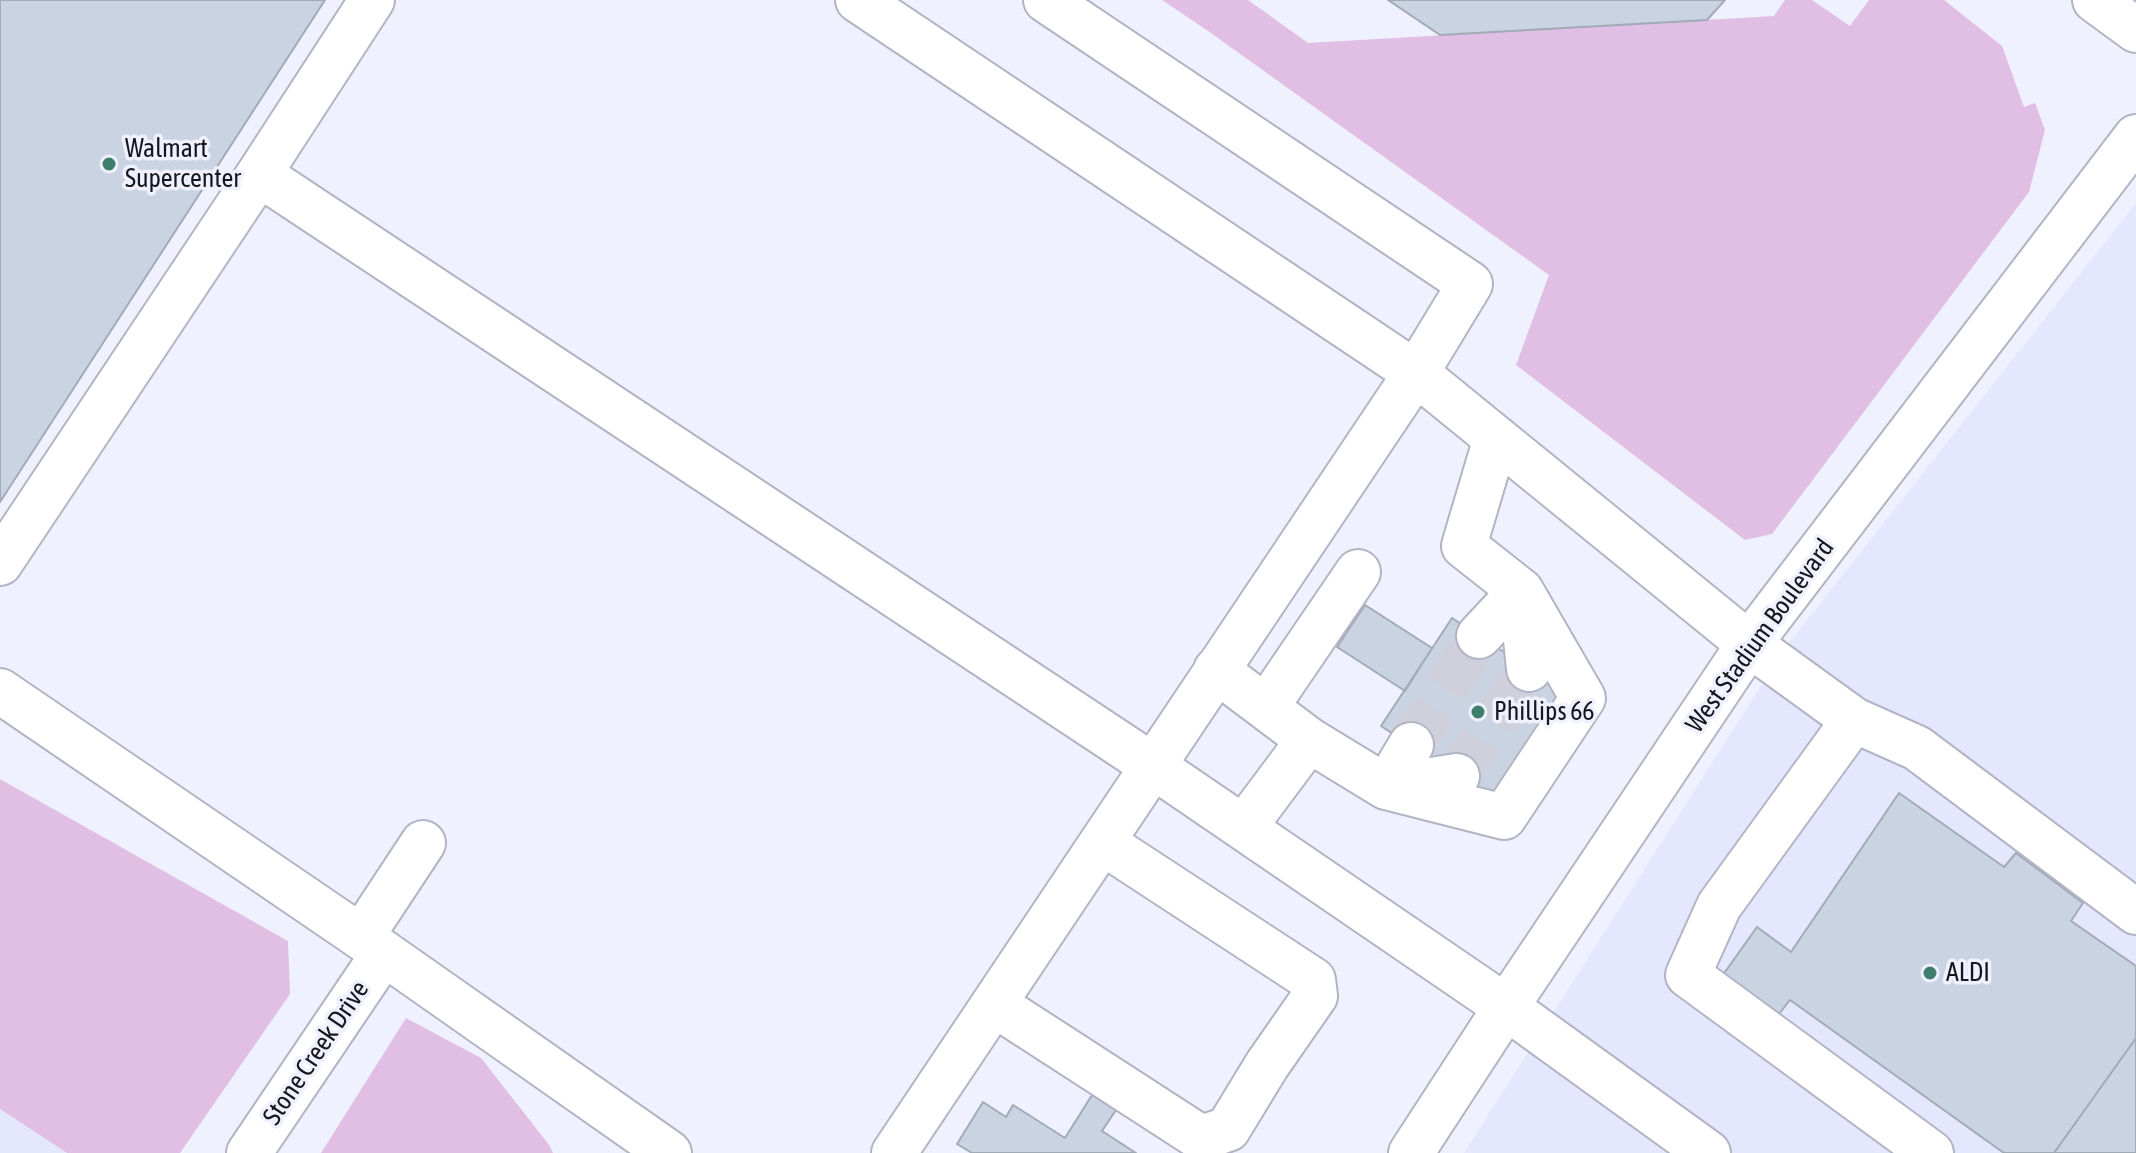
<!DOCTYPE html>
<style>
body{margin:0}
canvas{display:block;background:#f0f1fe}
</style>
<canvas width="2136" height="1153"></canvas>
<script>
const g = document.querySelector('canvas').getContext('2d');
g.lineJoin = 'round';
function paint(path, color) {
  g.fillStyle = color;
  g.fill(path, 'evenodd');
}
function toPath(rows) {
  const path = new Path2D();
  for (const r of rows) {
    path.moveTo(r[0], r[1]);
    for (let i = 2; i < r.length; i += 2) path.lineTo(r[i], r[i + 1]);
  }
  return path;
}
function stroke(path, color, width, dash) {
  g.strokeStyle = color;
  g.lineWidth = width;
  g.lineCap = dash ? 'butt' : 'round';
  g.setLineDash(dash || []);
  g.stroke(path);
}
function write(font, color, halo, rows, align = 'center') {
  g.font = font + ' "Asap Condensed",sans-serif';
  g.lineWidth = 7;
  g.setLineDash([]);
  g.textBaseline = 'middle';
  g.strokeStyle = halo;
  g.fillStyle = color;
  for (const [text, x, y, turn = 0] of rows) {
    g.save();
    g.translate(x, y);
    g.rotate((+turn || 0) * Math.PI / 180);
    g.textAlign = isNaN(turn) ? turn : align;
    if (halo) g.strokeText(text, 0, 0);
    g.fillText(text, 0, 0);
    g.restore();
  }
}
paint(toPath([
 [2136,203,2136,1153,1464,1153,1785,648],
 [0,1109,67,1153,0,1153]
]), '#e5e7ff');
paint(toPath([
 [1162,0,1248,0,1308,43,1774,16,1785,0,1812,0,1850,26,1869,0,1944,0,2002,46,2024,107,2035,103,2045,130,2029,192,1772,534,1745,540,1516,365,1549,275,1208,31],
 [0,779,288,941,290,994,180,1153,67,1153,0,1109],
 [406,1018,481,1058,550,1146,553,1153,321,1153]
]), '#e1bfe5');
const building = toPath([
 [0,0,325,0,0,502,0,0],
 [1388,0,1725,0,1707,20,1440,35,1388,0],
 [1365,605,1432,648,1405,691,1337,647,1365,605],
 [1452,618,1574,698,1503,806,1381,726,1452,618],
 [1899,793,2004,867,2016,853,2083,903,2071,921,2136,966,2136,1038,2054,1153,2004,1153,1790,1000,1775,1019,1720,979,1757,927,1791,952,1899,793],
 [2136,1038,2136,1153,2054,1153,2136,1038],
 [1092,1095,1116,1110,1102,1131,1136,1153,972,1153,957,1144,983,1102,1006,1117,1013,1105,1065,1138,1092,1095]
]);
paint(building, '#cad3e2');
stroke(building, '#a1aab7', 2);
stroke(toPath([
 [1411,745,1479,636],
 [1457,776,1529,669]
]), '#cfd0dc', 44, [44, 22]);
const minor = toPath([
 [858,0,1416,373,1470,284,1046,0],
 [259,174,1153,766,1506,1007,1708,1153],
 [0,563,259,174,372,0],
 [1479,636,1521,591,1529,669],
 [1216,670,1309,740,1244,827],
 [0,691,361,937,669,1153],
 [1266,707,1358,572],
 [1854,720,1719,906,1688,975,1931,1153],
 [1309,740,1386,787,1411,745],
 [1457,776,1386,787,1504,817,1583,698,1521,591,1464,546,1496,438],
 [361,937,423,843],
 [994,1004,1201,1138,1228,1129,1267,1065,1315,996,1313,980,1102,842],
 [249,1153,384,953],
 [894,1153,1416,373,1749,644,1854,720,1917,748,2136,912]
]);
const major = toPath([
 [2095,0,2136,30],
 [1411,1153,1506,1007,1749,644,2136,137]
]);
stroke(minor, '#b2b4c3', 48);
stroke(major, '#b2b4c3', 48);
stroke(minor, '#fff', 44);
stroke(major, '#fff', 44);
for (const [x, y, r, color] of [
 [109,164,8,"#3e7e6c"],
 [1478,712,8,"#3e7e6c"],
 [1930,973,8,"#3e7e6c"]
]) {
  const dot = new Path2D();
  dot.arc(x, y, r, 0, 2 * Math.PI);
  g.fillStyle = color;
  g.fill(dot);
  stroke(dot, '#f0f1fe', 3);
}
write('26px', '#16171c', '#f0f1fe', [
 ["Walmart",125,149],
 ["Supercenter",125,179],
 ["Phillips 66",1494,712],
 ["ALDI",1946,973]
], 'left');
write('26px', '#16171c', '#f0f1fe', [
 ["West Stadium Boulevard",1760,636,-54],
 ["Stone Creek Drive",316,1053,-56]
]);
</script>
